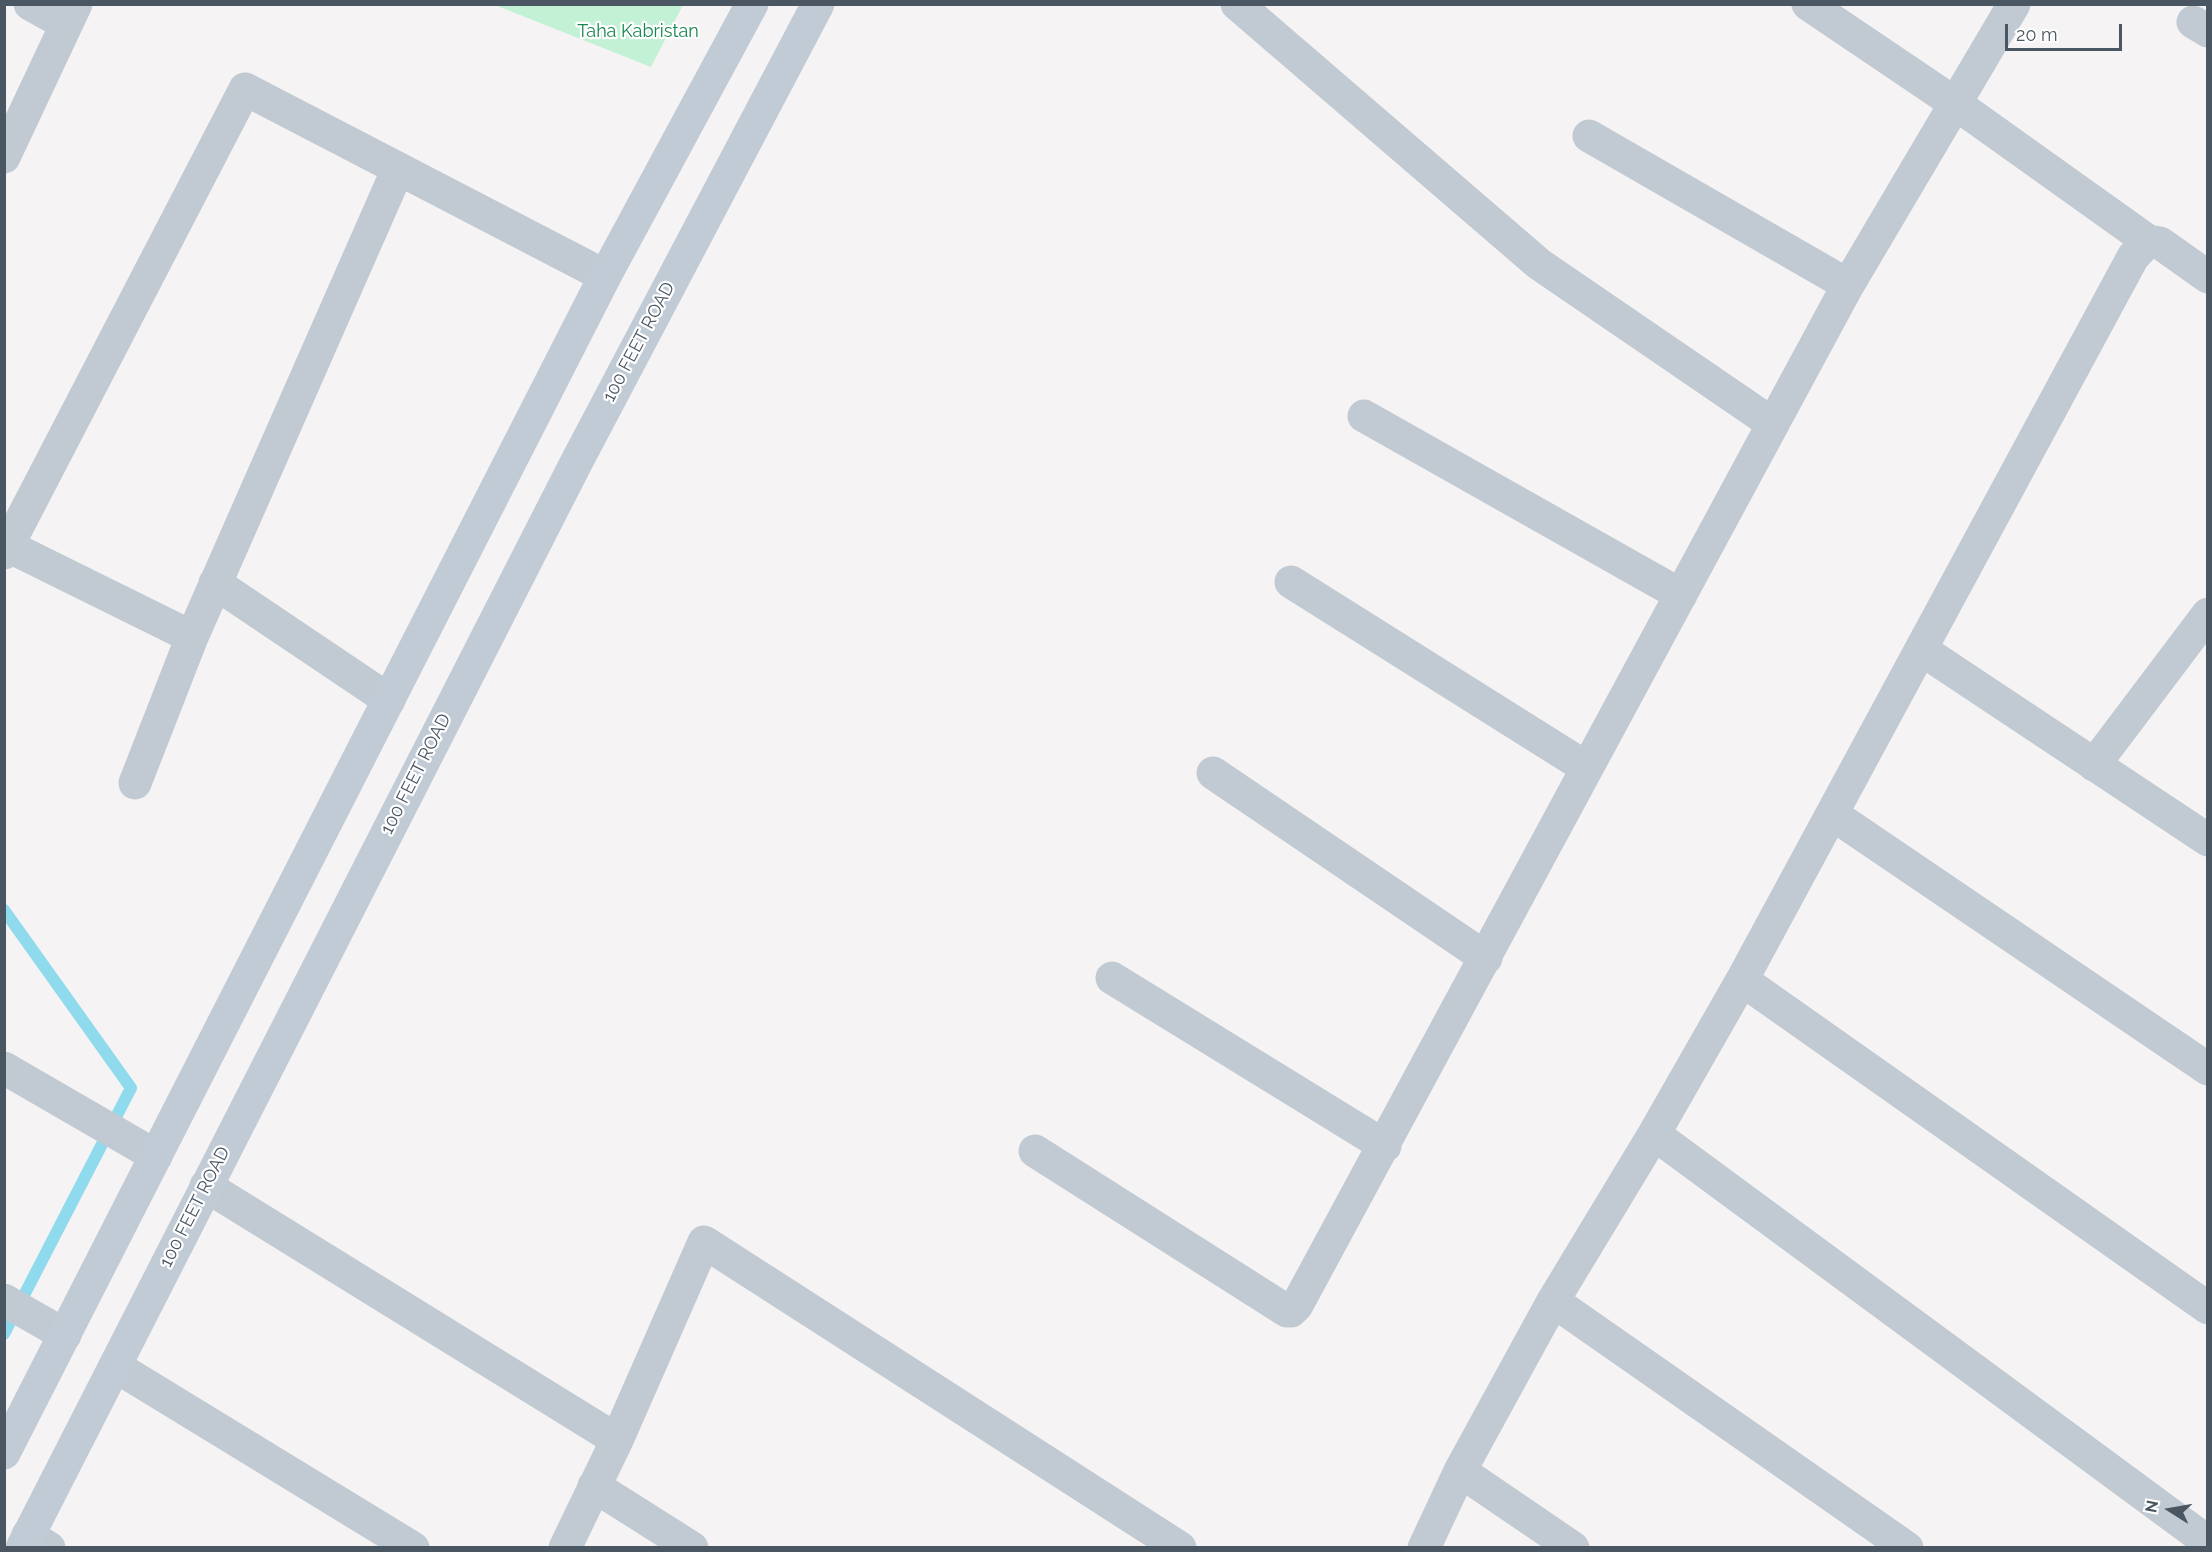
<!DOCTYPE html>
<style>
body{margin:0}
#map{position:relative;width:2212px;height:1552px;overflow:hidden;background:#f5f3f3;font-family:Raleway,sans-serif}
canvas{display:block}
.frame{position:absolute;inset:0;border:6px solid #4a5661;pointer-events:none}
.north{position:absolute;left:2140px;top:1480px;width:60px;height:60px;-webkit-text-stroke:4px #fff;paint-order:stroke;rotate:281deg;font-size:16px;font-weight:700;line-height:24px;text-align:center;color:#4a5661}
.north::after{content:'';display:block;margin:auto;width:21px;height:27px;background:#4a5661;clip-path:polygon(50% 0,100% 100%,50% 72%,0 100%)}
.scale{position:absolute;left:2005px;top:24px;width:117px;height:27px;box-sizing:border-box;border:3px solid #4a5661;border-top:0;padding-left:8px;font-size:18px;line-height:21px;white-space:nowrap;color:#4a5661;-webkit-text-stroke:4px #fff;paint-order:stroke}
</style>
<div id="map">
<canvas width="2212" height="1552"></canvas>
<div class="frame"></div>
<div class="north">N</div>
<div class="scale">20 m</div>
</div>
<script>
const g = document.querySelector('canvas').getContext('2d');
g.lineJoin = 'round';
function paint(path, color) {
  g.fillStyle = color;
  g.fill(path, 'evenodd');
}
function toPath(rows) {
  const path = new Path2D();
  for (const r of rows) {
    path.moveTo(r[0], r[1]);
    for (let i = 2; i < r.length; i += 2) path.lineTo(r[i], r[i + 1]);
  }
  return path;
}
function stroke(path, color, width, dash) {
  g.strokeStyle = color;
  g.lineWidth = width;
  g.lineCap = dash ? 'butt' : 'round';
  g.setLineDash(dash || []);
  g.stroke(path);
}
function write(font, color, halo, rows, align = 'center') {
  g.font = font + ' Raleway,sans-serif';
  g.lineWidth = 4.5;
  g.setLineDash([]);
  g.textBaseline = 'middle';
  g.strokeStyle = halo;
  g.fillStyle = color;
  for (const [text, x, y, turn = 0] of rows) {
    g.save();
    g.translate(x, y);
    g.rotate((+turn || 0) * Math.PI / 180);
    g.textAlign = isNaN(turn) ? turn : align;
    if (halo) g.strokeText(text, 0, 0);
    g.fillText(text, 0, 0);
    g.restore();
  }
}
paint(toPath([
 [495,5,683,5,651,67]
]), '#c3f1d5');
stroke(toPath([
 [4,910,131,1088,4,1334]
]), '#90daee', 12);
stroke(toPath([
 [30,4,66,24],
 [1237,4,1539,264,1773,424],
 [1808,4,1956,104,2148,241,2160,243,2208,277],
 [2193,22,2208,31],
 [1589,136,1848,285],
 [4,157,76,4],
 [1364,416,1681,595],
 [8,546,192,637,398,169],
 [4,553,245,89,605,276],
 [1291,582,1587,768],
 [215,583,389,700],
 [1922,650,2208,840],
 [2094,765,2208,614],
 [1213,773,1486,958],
 [135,783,192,637],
 [1832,814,2208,1069],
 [1112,978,1385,1146],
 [1742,980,2208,1308],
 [4,1068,156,1156],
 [1654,1134,2208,1542],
 [1035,1151,1287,1311,1291,1311,1297,1305,1848,285,2014,4],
 [206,1186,617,1440],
 [4,1300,65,1335],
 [1553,1301,1907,1548],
 [115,1366,413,1548],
 [1460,1471,1573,1548],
 [594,1486,692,1548],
 [28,1535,49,1548],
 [565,1548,617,1440,704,1242,1180,1548],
 [1424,1548,1460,1471,1553,1301,1654,1134,1742,980,2133,257,2148,241]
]), '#c1cad2', 33);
stroke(toPath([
 [4,1453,605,276,752,4],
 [22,1548,576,463,818,4]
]), '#c1cbd6', 33);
write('18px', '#17864f', '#fff', [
 ["Taha Kabristan",638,32]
]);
write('18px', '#4a5661', '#fff', [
 ["100 FEET ROAD",639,342,-62],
 ["100 FEET ROAD",416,774,-63],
 ["100 FEET ROAD",195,1207,-63]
]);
</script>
